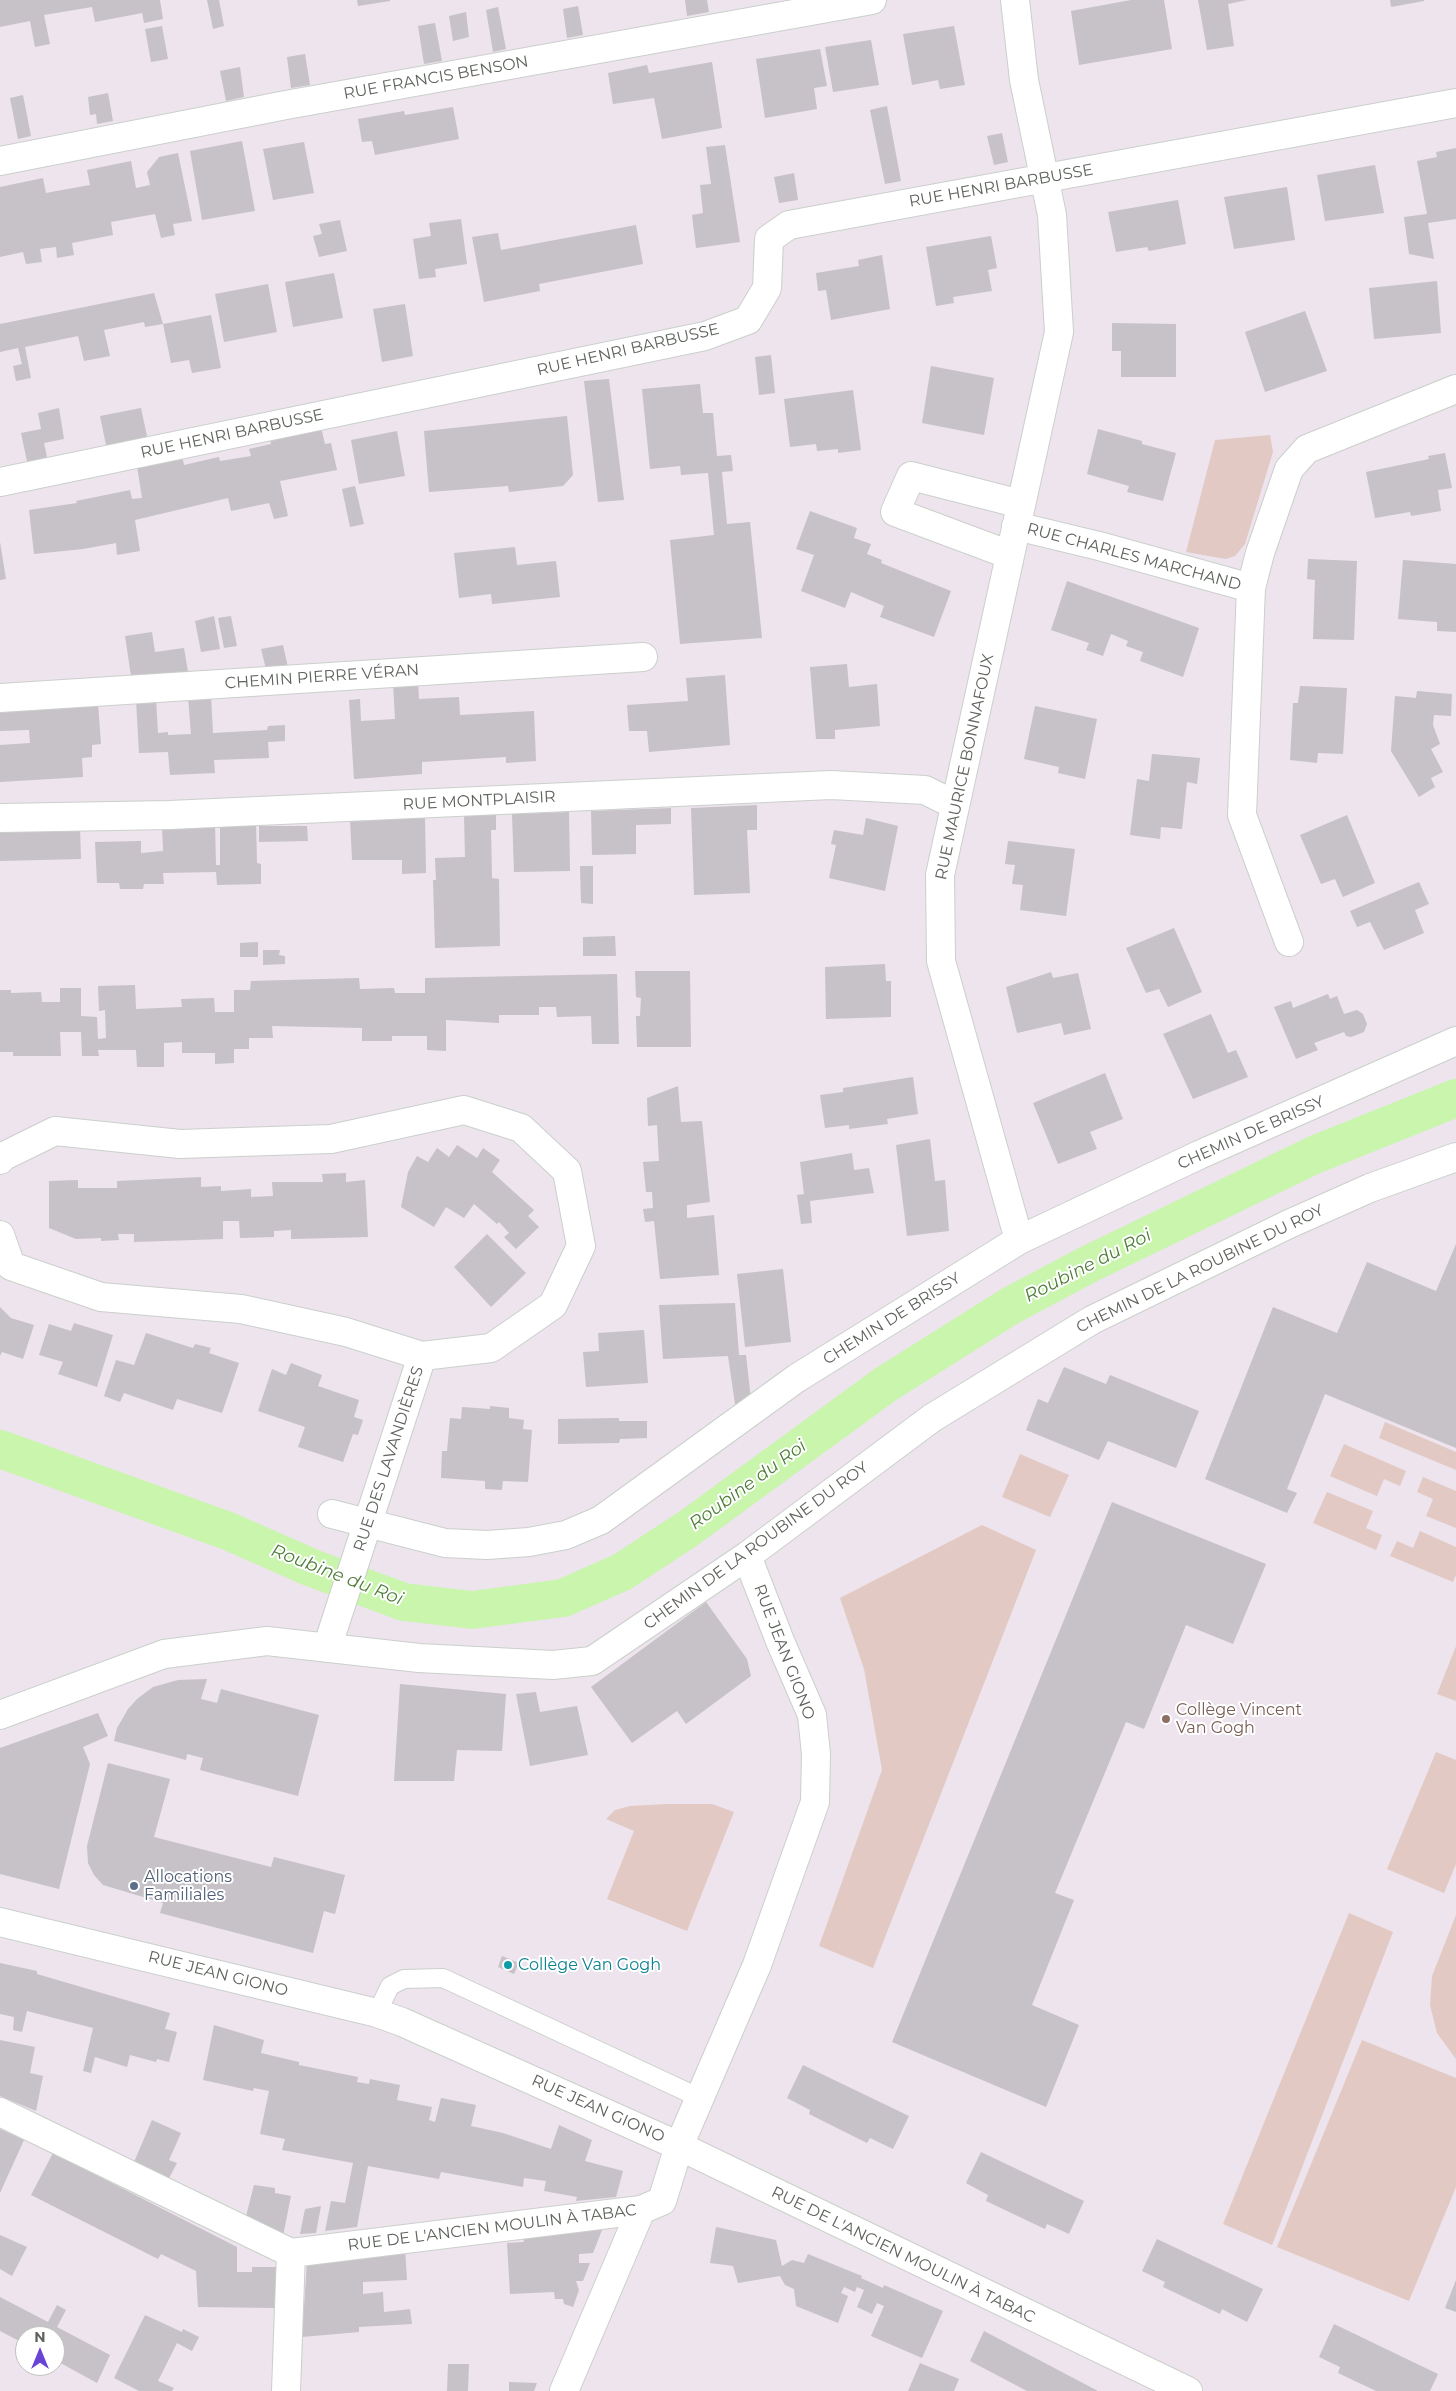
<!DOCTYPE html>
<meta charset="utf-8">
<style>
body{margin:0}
#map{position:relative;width:1456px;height:2391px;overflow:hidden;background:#ede4ed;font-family:Montserrat,sans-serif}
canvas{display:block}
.north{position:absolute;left:15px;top:2326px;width:50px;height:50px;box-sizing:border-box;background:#fff;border:1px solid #bfc1be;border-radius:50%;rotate:0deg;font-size:14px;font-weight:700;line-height:20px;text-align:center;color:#5e635c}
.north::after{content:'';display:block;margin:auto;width:18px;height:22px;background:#6843d4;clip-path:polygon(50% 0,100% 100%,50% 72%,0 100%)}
</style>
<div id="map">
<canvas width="1456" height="2391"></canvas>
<div class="north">N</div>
</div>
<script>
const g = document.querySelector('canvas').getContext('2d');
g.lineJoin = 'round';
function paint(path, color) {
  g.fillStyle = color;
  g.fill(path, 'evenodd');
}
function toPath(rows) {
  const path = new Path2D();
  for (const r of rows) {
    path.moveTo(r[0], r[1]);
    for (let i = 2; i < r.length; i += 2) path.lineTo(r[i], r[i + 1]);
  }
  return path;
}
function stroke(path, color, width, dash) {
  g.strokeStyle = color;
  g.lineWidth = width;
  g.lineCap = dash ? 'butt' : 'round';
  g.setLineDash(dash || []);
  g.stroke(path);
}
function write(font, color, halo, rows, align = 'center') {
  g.font = font + ' Montserrat,sans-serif';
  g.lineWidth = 4;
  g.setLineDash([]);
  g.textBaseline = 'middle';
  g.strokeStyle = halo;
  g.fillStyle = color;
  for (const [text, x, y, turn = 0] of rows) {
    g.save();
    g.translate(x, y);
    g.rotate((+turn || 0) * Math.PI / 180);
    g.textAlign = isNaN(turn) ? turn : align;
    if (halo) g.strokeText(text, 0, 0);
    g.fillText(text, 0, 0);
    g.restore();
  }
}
paint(toPath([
 [1270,435,1273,452,1245,544,1235,556,1226,559,1186,552,1215,440],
 [1385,1422,1456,1452,1456,1470,1379,1438],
 [1344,1444,1406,1471,1400,1486,1384,1479,1377,1496,1330,1476],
 [1020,1454,1069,1475,1050,1517,1002,1497],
 [1423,1477,1456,1491,1456,1528,1426,1516,1433,1499,1417,1492],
 [1327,1492,1373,1511,1366,1528,1382,1535,1376,1550,1313,1523],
 [982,1525,1036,1550,873,1968,819,1946,882,1770,864,1669,840,1598],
 [1420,1531,1456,1547,1456,1575,1453,1582,1390,1556,1397,1541,1413,1548],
 [1456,1646,1456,1701,1437,1694],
 [1436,1752,1456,1760,1456,1864,1444,1893,1387,1869],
 [668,1804,712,1804,734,1812,687,1931,607,1899,634,1831,606,1819,615,1810,630,1806],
 [1349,1913,1393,1932,1272,2245,1223,2224],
 [1456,1915,1456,2059,1437,2033,1430,2005,1432,1976],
 [1362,2040,1456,2078,1456,2187,1409,2301,1277,2247]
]), '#e2c9c4');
stroke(toPath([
 [0,1449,228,1531,312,1568,404,1602,472,1610,563,1598,622,1572,689,1528,886,1384,1010,1306,1089,1264,1314,1155,1456,1098]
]), '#c9f5ad', 38);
paint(toPath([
 [0,0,160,0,163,19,144,23,142,13,95,22,92,7,44,15,50,44,35,47,30,21,0,27],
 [207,0,219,0,224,26,213,29],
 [357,0,390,0,390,1,358,6],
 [685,0,707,0,709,12,687,16],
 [1131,0,1164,0,1172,49,1079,65,1071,11],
 [1198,0,1247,0,1228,4,1234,46,1207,50],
 [1390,0,1424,0,1424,1,1391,7],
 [578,6,583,35,567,38,563,9],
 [498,7,506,49,493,52,486,10],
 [466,12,469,37,453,41,449,16],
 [435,23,442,61,424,64,418,26],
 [162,26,168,59,151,62,145,29],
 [954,26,965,85,940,89,938,80,912,85,903,34],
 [871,40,879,85,833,92,825,47],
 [820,49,827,86,814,88,817,109,765,118,756,59],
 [305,54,310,85,291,88,287,57],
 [712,62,722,128,662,139,654,98,613,104,608,73,647,65,649,73],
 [240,67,244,97,226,101,220,71],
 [108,93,113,121,97,124,96,114,90,115,88,97],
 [23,95,31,136,18,139,10,98],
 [887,106,901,181,885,184,870,110],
 [453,107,459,139,375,155,372,141,362,142,358,119,404,111,405,115],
 [1002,133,1008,162,994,165,987,136],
 [242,141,255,211,202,220,190,151],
 [304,142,314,193,273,200,263,149],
 [725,145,740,242,696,248,692,215,703,213,700,185,711,184,706,147],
 [1456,148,1456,219,1428,223,1434,259,1409,254,1404,217,1427,214,1417,161,1437,157,1436,152],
 [178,153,192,221,173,224,175,235,161,238,155,214,111,222,113,235,72,243,74,255,57,258,56,247,40,249,42,262,26,264,23,252,0,257,0,187,43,178,46,193,62,190,90,185,87,170,131,161,136,188,150,185,147,172,159,157],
 [1375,165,1384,213,1325,221,1317,175],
 [794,173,798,200,779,203,774,177],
 [1287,187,1295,240,1234,249,1224,197],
 [1178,200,1186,244,1149,251,1147,247,1116,252,1108,212],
 [461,219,467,264,435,269,436,277,419,279,413,239,431,236,429,223],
 [340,220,347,251,319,257,313,236,322,234,319,224],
 [636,225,643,264,539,284,540,291,484,302,472,237,498,233,501,250],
 [991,236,997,268,988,270,992,291,953,297,954,303,936,306,926,247],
 [882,255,890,309,831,320,826,290,818,291,816,273,859,266,858,260],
 [334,273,343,318,293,327,285,282],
 [1437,281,1441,333,1374,339,1369,288],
 [268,284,277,332,224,342,215,294],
 [154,293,163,324,145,327,144,322,104,330,110,356,84,361,78,336,25,347,31,378,16,381,13,366,22,364,18,348,0,352,0,324],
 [405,304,413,356,382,362,373,309],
 [1305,311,1327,371,1265,392,1245,332],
 [211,315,221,368,192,373,189,360,171,363,163,324],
 [1112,323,1176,324,1176,377,1121,377,1121,351,1112,351],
 [771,355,775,393,759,395,755,357],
 [931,366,994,378,984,435,922,423],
 [609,379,624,500,598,502,584,381],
 [700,384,703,413,713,413,717,456,731,455,733,471,722,472,727,524,750,522,762,638,680,644,670,540,714,535,708,473,681,475,680,466,650,469,642,389],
 [853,390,861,450,838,453,838,449,817,451,816,444,790,447,784,399],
 [59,408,64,439,44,443,48,462,28,466,21,433,41,429,38,413],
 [141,408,148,441,107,450,100,416],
 [567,416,573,475,563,486,509,492,508,486,429,492,424,431],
 [321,427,325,444,331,443,337,470,280,481,288,516,274,519,269,503,231,511,228,498,135,520,140,551,117,555,116,543,83,549,34,554,29,510,77,503,76,501,130,490,132,499,142,498,137,466,182,456,184,465,219,457,220,461,251,456,249,449,271,444,270,438],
 [1098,429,1142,441,1142,444,1176,453,1163,501,1127,492,1129,486,1087,474],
 [397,431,405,476,359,484,351,440],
 [1445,453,1452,488,1438,490,1441,511,1411,516,1410,512,1375,518,1366,472,1429,459,1428,456],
 [355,486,364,524,350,527,342,489],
 [810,511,857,528,854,538,871,544,867,554,882,560,881,563,951,591,934,637,880,617,884,606,851,592,845,608,801,591,814,555,796,549],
 [0,542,6,579,0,580],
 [515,547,517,565,556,561,560,597,492,604,491,594,459,598,454,553],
 [1308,559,1357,561,1354,640,1313,639,1315,580,1307,579],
 [1403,560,1456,564,1456,632,1437,631,1437,622,1398,619],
 [1067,581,1199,628,1183,677,1140,661,1143,652,1126,646,1128,641,1111,634,1103,656,1086,650,1089,643,1051,630],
 [214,616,220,649,201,652,195,621],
 [231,616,237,646,224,648,218,618],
 [152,632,155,652,184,648,188,672,132,683,125,636],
 [283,645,289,672,267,673,261,649],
 [847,664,849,687,877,684,880,726,835,730,835,739,816,739,810,667],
 [725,675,730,745,649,752,647,731,629,731,627,705,688,701,686,678],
 [418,681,419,699,459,697,460,715,534,711,536,761,506,763,506,757,422,762,422,774,354,779,349,700,360,699,361,721,395,719,393,683],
 [1300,686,1347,688,1343,754,1318,753,1317,763,1290,760,1293,703,1298,703],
 [1417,691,1452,694,1451,716,1434,715,1433,725,1440,744,1431,749,1443,772,1431,778,1435,787,1419,797,1391,751,1395,696,1416,698],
 [211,695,213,733,267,730,268,726,285,725,285,741,268,742,269,758,214,760,215,773,170,775,168,752,139,753,136,700,156,699,158,733,168,732,168,735,191,734,188,697],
 [98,703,101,744,92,745,92,757,82,758,83,777,0,782,0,745,30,743,29,730,0,731,0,709],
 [1035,706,1097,719,1085,779,1058,773,1059,767,1024,759],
 [1152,754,1200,758,1197,784,1187,782,1182,829,1161,827,1160,839,1130,835,1137,779,1149,781],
 [757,805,757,830,747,830,750,893,694,895,691,808],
 [671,808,671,824,636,825,636,854,592,855,591,811],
 [569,812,570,871,514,872,512,814],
 [496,814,496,830,491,830,492,878,499,879,500,946,435,948,433,880,436,880,435,858,465,857,464,815],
 [1347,815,1375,883,1343,897,1335,879,1321,884,1300,835],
 [425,817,426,873,402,874,402,860,352,860,350,819],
 [866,818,898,826,885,891,829,878,836,845,831,844,834,830,863,835],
 [256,822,257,863,261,864,261,884,217,885,216,872,163,873,164,884,144,884,143,889,120,889,119,883,97,883,95,842,141,841,141,853,163,851,162,825,215,824,216,865,220,865,220,823],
 [259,826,307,826,308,841,259,842],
 [80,827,81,859,0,861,0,830],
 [1008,841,1075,849,1066,916,1020,910,1023,885,1012,884,1015,865,1005,864],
 [580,866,593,866,593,904,581,903],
 [1419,882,1429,904,1415,910,1424,933,1384,950,1370,922,1357,927,1350,911],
 [1174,928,1202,992,1168,1007,1159,989,1146,993,1126,948],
 [615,936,616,956,583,956,583,937],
 [258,942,258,957,240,957,240,943],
 [263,950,280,950,279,955,285,956,285,964,263,965],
 [885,964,886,981,891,981,891,1017,826,1019,825,967],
 [635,971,690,971,691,1047,637,1047,636,1016,640,1016,641,998,636,997],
 [1051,972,1053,978,1078,973,1091,1029,1064,1035,1061,1023,1017,1033,1006,987],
 [617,974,619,1044,592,1044,591,1016,557,1017,556,1007,539,1007,539,1015,499,1015,499,1023,446,1020,446,1051,427,1050,427,1036,392,1036,392,1041,362,1041,362,1028,272,1026,273,1038,249,1038,249,1049,234,1049,234,1063,215,1064,215,1053,182,1053,182,1042,164,1043,164,1067,137,1067,136,1050,98,1050,99,1056,82,1056,81,1032,60,1032,61,1056,13,1056,13,1052,0,1052,0,990,11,990,11,993,41,992,42,1002,60,1002,60,988,81,988,81,1016,97,1017,98,1039,106,1038,105,1010,99,1011,98,986,135,985,136,1009,182,1007,181,999,214,998,215,1012,234,1012,234,990,250,990,251,981,359,978,360,989,394,988,395,993,425,993,425,978],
 [1328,994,1330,999,1337,996,1344,1014,1357,1010,1363,1014,1367,1024,1364,1032,1351,1037,1346,1036,1344,1032,1314,1043,1318,1050,1296,1059,1274,1007,1291,1001,1293,1008],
 [1211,1014,1228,1053,1236,1050,1248,1077,1193,1099,1163,1034],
 [1105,1073,1123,1119,1090,1132,1097,1149,1058,1164,1033,1103],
 [913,1077,918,1114,887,1119,888,1124,849,1129,849,1125,825,1128,820,1095,843,1092,843,1088],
 [678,1086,681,1122,702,1121,710,1202,687,1205,687,1218,714,1215,719,1275,660,1279,654,1221,645,1222,643,1209,653,1208,652,1192,646,1192,643,1162,659,1161,657,1125,648,1126,647,1098],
 [930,1139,935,1181,945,1180,949,1231,907,1236,896,1145],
 [457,1145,477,1158,483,1148,500,1160,492,1172,534,1210,528,1216,539,1227,516,1249,504,1237,509,1233,499,1222,497,1224,474,1204,464,1218,446,1207,434,1227,401,1207,408,1172,417,1156,428,1162,437,1148,449,1157],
 [852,1153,854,1170,869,1168,874,1193,810,1201,812,1223,801,1224,797,1195,804,1194,800,1162],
 [346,1173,346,1182,365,1180,368,1237,291,1239,291,1230,274,1231,274,1237,240,1238,239,1221,223,1221,223,1239,134,1242,134,1234,118,1234,119,1240,101,1241,101,1238,76,1239,49,1228,49,1181,78,1180,78,1188,117,1188,117,1181,201,1177,201,1187,221,1186,221,1191,251,1189,251,1197,273,1196,272,1182,323,1182,322,1174],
 [487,1234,526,1273,491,1307,454,1267],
 [1456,1244,1456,1448,1325,1394,1287,1489,1297,1493,1287,1513,1205,1479,1273,1307,1337,1333,1367,1262,1436,1291],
 [783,1269,791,1342,745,1347,737,1274],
 [735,1303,739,1355,746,1355,751,1400,736,1411,728,1356,663,1359,659,1305],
 [0,1307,11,1318,34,1325,23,1359,2,1352,0,1356],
 [74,1323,113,1335,97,1387,58,1374,63,1362,39,1355,49,1324,71,1331],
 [644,1330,648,1383,586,1387,583,1352,599,1351,598,1333],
 [146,1333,193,1348,195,1344,211,1348,209,1353,239,1363,222,1413,177,1399,173,1410,124,1393,120,1402,104,1396,116,1360,134,1365],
 [291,1363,322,1375,318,1386,359,1400,354,1417,363,1420,358,1435,353,1434,343,1462,298,1447,305,1427,258,1411,272,1369,286,1375],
 [1064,1367,1106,1384,1110,1375,1199,1411,1176,1468,1108,1441,1099,1460,1026,1430,1038,1399,1048,1403],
 [490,1406,509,1408,509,1418,524,1420,523,1429,532,1430,528,1482,503,1481,502,1490,485,1489,485,1481,441,1478,442,1451,447,1451,450,1418,461,1419,462,1407,490,1409],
 [619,1418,619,1421,647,1421,647,1438,620,1439,619,1443,558,1444,558,1419],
 [1112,1502,1266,1564,1233,1644,1186,1625,1144,1729,1126,1722,1055,1893,1074,1900,1032,2005,1079,2025,1046,2107,892,2042],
 [706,1602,747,1659,751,1676,686,1724,677,1711,632,1743,591,1687],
 [207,1679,201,1699,217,1703,221,1689,319,1715,298,1796,200,1770,203,1758,187,1754,186,1760,114,1741,117,1728,128,1709,137,1699,153,1687,178,1680],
 [400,1684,506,1694,502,1751,457,1750,454,1781,394,1781],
 [536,1692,540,1712,577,1706,588,1755,530,1766,516,1694],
 [98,1713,108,1736,83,1747,90,1764,59,1889,0,1874,0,1748],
 [108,1763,170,1779,154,1837,271,1867,274,1857,345,1875,335,1914,324,1911,313,1953,160,1913,163,1903,103,1885,94,1875,88,1863,87,1846],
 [502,1956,519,1963,514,1974,498,1967],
 [0,1963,37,1971,37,1974,170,2013,165,2029,177,2032,169,2062,157,2059,156,2062,130,2055,127,2067,95,2057,91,2073,83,2071,93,2028,27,2011,22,2032,13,2030,14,2017,0,2014],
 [214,2025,264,2040,261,2053,299,2062,299,2065,358,2077,357,2082,369,2084,370,2079,400,2085,397,2100,432,2107,429,2120,435,2122,441,2098,476,2105,471,2126,503,2133,551,2149,559,2125,592,2140,585,2161,623,2171,616,2197,576,2201,577,2197,544,2191,546,2181,524,2178,523,2187,441,2172,439,2179,368,2166,357,2227,325,2231,331,2201,345,2203,353,2163,282,2150,285,2139,260,2134,269,2091,254,2088,253,2091,203,2080],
 [0,2040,35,2047,30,2073,43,2076,36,2111,0,2096],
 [803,2065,909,2116,893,2149,870,2138,867,2143,809,2114,810,2110,787,2098],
 [152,2120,181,2133,169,2160,177,2163,167,2182,134,2162],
 [0,2129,24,2140,0,2193],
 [981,2152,1084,2201,1069,2234,1047,2224,1045,2229,986,2201,988,2195,966,2183],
 [53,2153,237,2247,237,2272,252,2272,252,2267,277,2267,276,2308,198,2307,196,2271,161,2254,158,2259,31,2195],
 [254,2185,275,2188,275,2193,291,2196,283,2236,245,2220],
 [321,2206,316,2233,300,2234,305,2209],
 [604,2225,593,2253,579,2254,579,2263,590,2263,583,2281,576,2281,579,2290,573,2307,564,2304,563,2299,555,2299,554,2292,510,2294,507,2243,524,2242,523,2235],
 [716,2227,776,2240,782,2266,792,2260,804,2263,808,2254,862,2276,861,2278,883,2288,884,2285,943,2311,922,2358,871,2336,884,2306,877,2303,872,2314,857,2307,864,2290,857,2287,855,2292,844,2287,841,2293,848,2296,838,2323,796,2306,794,2289,785,2285,780,2276,738,2283,733,2266,710,2263],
 [0,2235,27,2247,12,2276,0,2269],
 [1157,2239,1263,2289,1247,2322,1222,2309,1220,2314,1163,2287,1165,2282,1142,2271],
 [405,2249,407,2280,363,2282,363,2294,383,2292,384,2312,410,2309,412,2324,359,2327,359,2332,302,2337,307,2262],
 [1456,2280,1456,2312,1445,2308],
 [0,2297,48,2322,57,2305,66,2310,57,2327,110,2355,97,2383,55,2360,55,2336,25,2336,25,2344,0,2331],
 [145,2315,182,2332,183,2329,199,2337,192,2351,177,2343,158,2381,174,2388,172,2391,139,2391,114,2378],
 [1334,2324,1438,2374,1430,2391,1376,2391,1338,2373,1340,2367,1319,2357],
 [984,2331,1098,2391,1027,2391,970,2361],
 [920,2363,959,2379,954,2391,908,2391],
 [448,2364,469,2364,468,2391,447,2391],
 [509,2382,537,2383,534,2391,509,2391]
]), '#c7c1c8');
const lane = toPath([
 [377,2013,390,1986,404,1979,443,1978,700,2098]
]);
const street = toPath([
 [1015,0,1024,80,1052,215,1059,332,940,875,941,961,1019,1240],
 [0,161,286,105,872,0],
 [0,482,705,336,748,320,767,288,769,239,789,225,1456,103],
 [1016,526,1099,546,1251,588],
 [1010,555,895,512,911,476,1021,504],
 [0,698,643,657],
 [0,818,170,815,831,785,925,790,955,805],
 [1289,942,1242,815,1251,588,1260,553,1289,469,1307,449,1456,389],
 [0,1160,0,1158,55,1131,180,1144,331,1139,464,1110,521,1128,567,1171,581,1246,553,1305,491,1348,422,1356,346,1332,241,1309,101,1297,11,1266,0,1235],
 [332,1514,445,1543,487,1545,529,1542,566,1535,601,1520,797,1378,1019,1240,1199,1155,1456,1041],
 [327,1648,422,1356],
 [0,1715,164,1654,267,1641,419,1658,553,1665,592,1661,747,1556,932,1418,1092,1320,1289,1224,1370,1188,1456,1157],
 [0,1922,377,2013,402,2022,679,2146,1188,2391],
 [0,2112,291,2253,641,2210,662,2201,679,2146,757,1965,815,1802,816,1754,812,1715,780,1641,747,1556],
 [286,2391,291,2253],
 [564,2391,641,2210]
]);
stroke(lane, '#cbd0cb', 20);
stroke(street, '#cbd0cb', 30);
stroke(lane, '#fff', 18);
stroke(street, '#fff', 28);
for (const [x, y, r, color] of [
 [1166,1719,5,"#8d6e63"],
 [134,1886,5,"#5c6f8a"],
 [508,1965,5,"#0f9aa8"]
]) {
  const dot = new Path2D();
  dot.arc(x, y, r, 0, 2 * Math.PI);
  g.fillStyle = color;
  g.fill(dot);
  stroke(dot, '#fff', 2);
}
write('16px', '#5e635c', '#fff', [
 ["RUE FRANCIS BENSON",436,78,-10],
 ["RUE HENRI BARBUSSE",1001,186,-10],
 ["RUE HENRI BARBUSSE",628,350,-13],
 ["RUE HENRI BARBUSSE",232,434,-12],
 ["RUE CHARLES MARCHAND",1134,557,15],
 ["CHEMIN PIERRE VÉRAN",322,677,-4],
 ["RUE MAURICE BONNAFOUX",965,767,-78],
 ["RUE MONTPLAISIR",479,801,-3],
 ["CHEMIN DE BRISSY",1251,1133,-24],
 ["CHEMIN DE LA ROUBINE DU ROY",1200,1269,-26],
 ["CHEMIN DE BRISSY",892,1319,-32],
 ["RUE DES LAVANDIÈRES",389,1459,-72],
 ["CHEMIN DE LA ROUBINE DU ROY",756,1546,-36],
 ["RUE JEAN GIONO",784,1652,69],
 ["RUE JEAN GIONO",218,1974,14],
 ["RUE JEAN GIONO",598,2109,24],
 ["RUE DE L'ANCIEN MOULIN À TABAC",492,2228,-7],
 ["RUE DE L'ANCIEN MOULIN À TABAC",903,2255,26]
]);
write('16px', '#785e54', '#fff', [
 ["Collège Vincent",1176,1710],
 ["Van Gogh",1176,1728]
], 'left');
write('16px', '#4e5e75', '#fff', [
 ["Allocations",144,1877],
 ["Familiales",144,1895]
], 'left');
write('16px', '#0d838f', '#fff', [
 ["Collège Van Gogh",518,1965]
], 'left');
write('italic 18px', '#4f7c3b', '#fff', [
 ["Roubine du Roi",1088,1266,-27],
 ["Roubine du Roi",748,1485,-36],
 ["Roubine du Roi",337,1575,21]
]);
</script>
